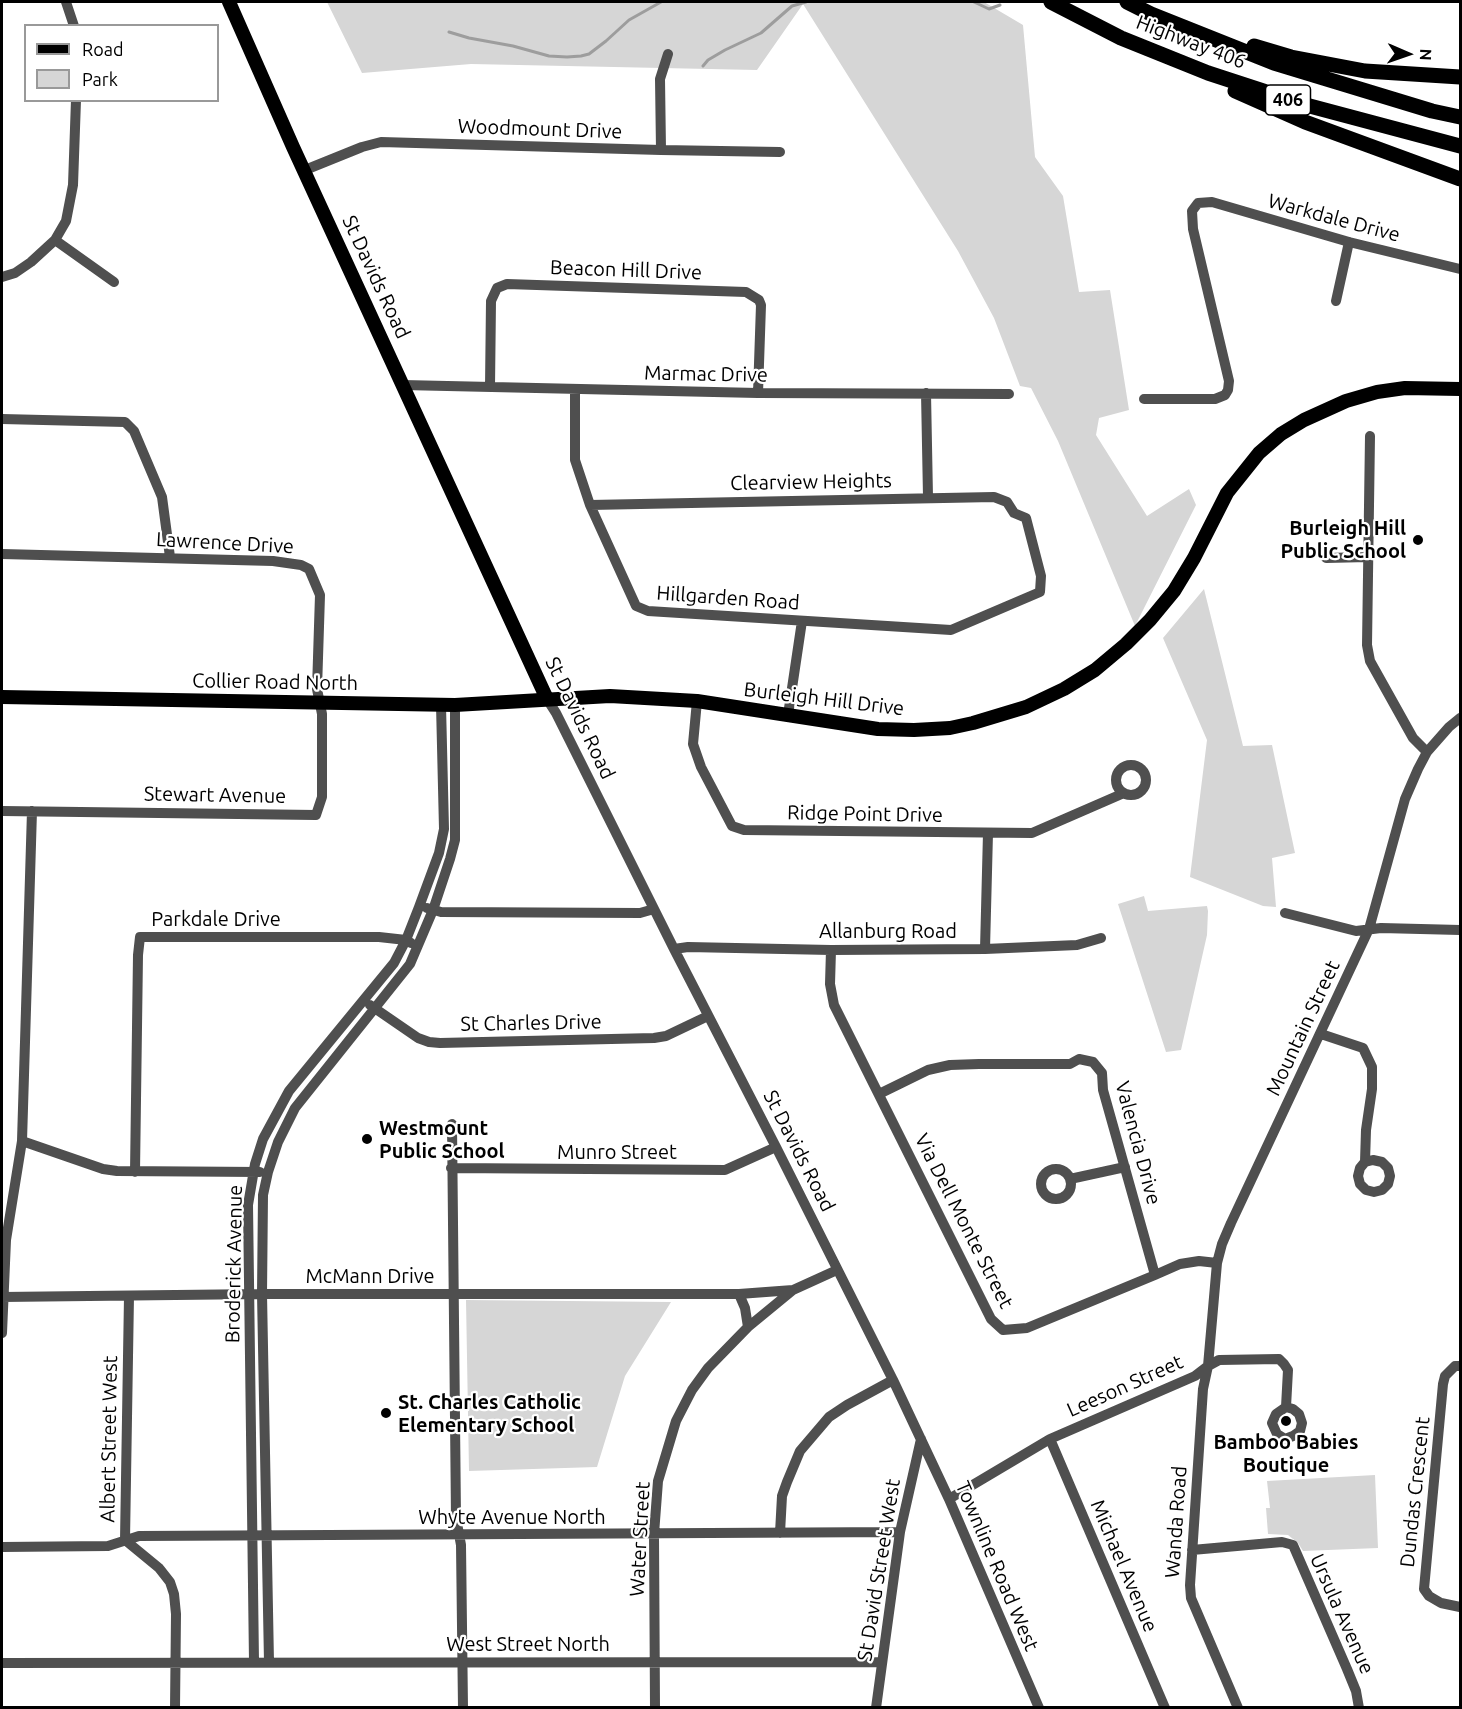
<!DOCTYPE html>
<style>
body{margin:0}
#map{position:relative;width:1462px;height:1709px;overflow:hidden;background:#fff;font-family:Ubuntu,sans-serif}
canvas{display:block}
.frame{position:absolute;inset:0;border:3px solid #000;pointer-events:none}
.legend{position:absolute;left:24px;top:24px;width:195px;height:78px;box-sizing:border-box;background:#fff;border:2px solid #999;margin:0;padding:8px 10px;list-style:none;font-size:18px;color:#000}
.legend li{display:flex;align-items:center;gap:12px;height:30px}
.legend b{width:30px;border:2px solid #999}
.north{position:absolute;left:1378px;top:24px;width:60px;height:60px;-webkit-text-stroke:4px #fff;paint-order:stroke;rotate:92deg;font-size:16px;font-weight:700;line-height:24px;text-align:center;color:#000}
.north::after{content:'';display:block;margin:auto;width:21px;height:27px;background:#000;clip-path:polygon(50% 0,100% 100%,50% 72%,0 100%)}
</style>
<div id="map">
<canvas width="1462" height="1709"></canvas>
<div class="frame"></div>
<ul class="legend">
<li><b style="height:8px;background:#000"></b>Road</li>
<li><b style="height:16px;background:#d6d6d6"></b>Park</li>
</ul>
<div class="north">N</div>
</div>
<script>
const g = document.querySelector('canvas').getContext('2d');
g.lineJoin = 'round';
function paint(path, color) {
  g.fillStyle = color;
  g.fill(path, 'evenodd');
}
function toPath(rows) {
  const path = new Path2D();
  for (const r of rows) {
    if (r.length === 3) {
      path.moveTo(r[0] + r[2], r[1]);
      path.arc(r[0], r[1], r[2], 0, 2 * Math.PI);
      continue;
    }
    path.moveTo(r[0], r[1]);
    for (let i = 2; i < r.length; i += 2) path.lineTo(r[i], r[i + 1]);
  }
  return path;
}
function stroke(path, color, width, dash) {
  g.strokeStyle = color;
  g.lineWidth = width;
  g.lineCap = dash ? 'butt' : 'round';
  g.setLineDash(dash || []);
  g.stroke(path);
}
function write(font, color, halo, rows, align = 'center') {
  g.font = font + ' Ubuntu,sans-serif';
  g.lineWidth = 4.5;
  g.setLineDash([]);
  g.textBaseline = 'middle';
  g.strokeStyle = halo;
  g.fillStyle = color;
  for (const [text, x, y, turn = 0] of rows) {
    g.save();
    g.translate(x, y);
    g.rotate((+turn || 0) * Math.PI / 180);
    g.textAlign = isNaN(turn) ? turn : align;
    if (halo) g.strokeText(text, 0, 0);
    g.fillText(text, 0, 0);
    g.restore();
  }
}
paint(toPath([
 [327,2,984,2,1023,25,1035,157,1063,196,1079,292,1110,290,1129,410,1099,418,1096,435,1147,516,1189,489,1196,505,1135,626,1058,441,1031,388,1020,386,994,318,958,251,803,4,757,70,471,64,362,73],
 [1204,589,1243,746,1272,745,1295,853,1272,858,1276,907,1263,906,1190,877,1207,740,1163,638],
 [1144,896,1148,911,1207,906,1208,911,1207,935,1181,1050,1166,1052,1118,904],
 [466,1300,671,1302,625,1376,597,1467,469,1471],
 [1375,1475,1378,1548,1303,1551,1298,1543,1288,1535,1268,1534,1266,1508,1270,1508,1267,1481]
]), '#d6d6d6');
stroke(toPath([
 [974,2,989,9,1000,5],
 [449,32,469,38,513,46,549,56,567,57,581,56,589,54,606,41,629,20,661,2],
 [703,66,708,60,725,50,761,33,792,6,806,2]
]), '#9d9d9d', 3);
stroke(toPath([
 [66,2,74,26],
 [661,150,660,79,668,54],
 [305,170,362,147,381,142,661,150,780,152],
 [55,240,114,282],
 [2,277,15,273,31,262,55,240,66,221,73,185,76,100],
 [1336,301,1349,242],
 [403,385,758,393,1009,394],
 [490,387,491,301,497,288,507,284,746,292,759,300,761,305,758,393],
 [575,390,575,460,590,505,636,606,648,611,951,630,1040,592,1041,576,1026,518,1014,513,1007,502,994,497,590,505],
 [926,393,928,497],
 [1144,399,1215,399,1225,395,1228,390,1229,381,1193,229,1192,211,1198,203,1212,202,1349,242,1460,269],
 [2,419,125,422,134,431,162,497,170,557],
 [1370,436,1367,645,1370,661,1413,738,1427,752],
 [2,554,273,561,301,565,309,569,320,595,317,689,322,714,322,797,316,815,2,811],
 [1326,558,1368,557],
 [547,699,556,713,674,949,776,1147,893,1380,949,1499,1039,1708],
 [697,701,693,744,701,767,732,826,744,830,1032,833,1124,793],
 [788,715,802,621],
 [1131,780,15],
 [427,908,441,912,640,913,654,909],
 [1285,913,1356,931,1381,928,1460,930],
 [674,949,688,947,831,950,985,949,1077,945,1101,938],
 [985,949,988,833],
 [831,950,830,984,834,1005,991,1319,1003,1330,1027,1328,1155,1275,1180,1264,1199,1261,1217,1263],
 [370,1005,418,1038,429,1042,440,1043,654,1038,666,1036,708,1016],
 [1321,1034,1363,1048,1372,1067,1372,1089,1366,1130,1365,1162,1360,1168,1358,1176,1360,1184,1366,1190,1374,1192,1382,1190,1388,1184,1390,1176,1388,1168,1382,1162,1373,1160,1365,1162],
 [879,1094,928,1070,950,1065,979,1064,1070,1064,1079,1059,1093,1062,1102,1073,1103,1090,1155,1275],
 [452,1124,456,1518,461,1545,463,1708],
 [22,1141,103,1169,117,1171,260,1172],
 [451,1168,725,1170,776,1147],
 [1056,1184,15],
 [135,1172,138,955,140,937,379,937,406,940,411,943],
 [1070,1179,1125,1167],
 [739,1294,745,1308,748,1327],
 [2,1297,262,1294,739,1294,793,1290],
 [2,1333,6,1240,22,1141,32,811],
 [1460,1366,1455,1366,1445,1376,1443,1384,1424,1589,1429,1596,1441,1603,1460,1607],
 [1286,1407,1293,1409,1299,1414,1302,1423,1300,1431,1293,1436,1285,1439,1277,1434,1272,1423,1276,1414,1286,1407],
 [1050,1439,1165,1708],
 [949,1499,1050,1439,1195,1376,1208,1366,1219,1360,1279,1359,1284,1364,1288,1370,1286,1407],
 [780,1533,782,1496,787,1482,800,1451,829,1417,847,1405,893,1380],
 [125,1540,129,1296],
 [125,1540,159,1568,170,1582,174,1594,176,1614,175,1708],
 [2,1547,108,1546,139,1536,900,1532],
 [1192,1550,1282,1542,1293,1545,1347,1669,1356,1691,1359,1708],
 [254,1662,248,1205,255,1164,263,1139,289,1091,394,963,406,940,419,907,439,853,444,829,441,705],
 [269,1662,262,1294,263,1195,268,1172,278,1142,295,1108,410,964,433,910,450,859,455,840,455,705],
 [2,1663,882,1662],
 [655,1708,654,1534,658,1481,676,1421,692,1390,708,1368,748,1327,793,1290,837,1270],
 [876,1708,900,1532,921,1439],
 [1238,1708,1191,1598,1190,1585,1203,1389,1208,1366,1217,1263,1222,1244,1231,1223,1369,929,1405,799,1418,769,1427,752,1449,727,1460,718]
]), '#4f4f4f', 10);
stroke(toPath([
 [229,2,293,147,547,699],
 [2,697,455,705,610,696,697,701,878,729,914,730,950,728,973,723,1026,707,1064,689,1095,670,1126,644,1150,620,1174,591,1194,558,1227,493,1259,453,1281,434,1304,420,1346,401,1377,392,1405,388,1460,389]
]), '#000', 14);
stroke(toPath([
 [1051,2,1121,38,1208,73,1306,105,1460,146],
 [1127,2,1151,14,1274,63,1432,111,1460,117],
 [1254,46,1291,57,1365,71,1460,77],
 [1235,91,1305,122,1460,179]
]), '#000', 15);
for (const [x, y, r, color] of [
 [1418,540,6,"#000"],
 [367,1139,6,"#000"],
 [386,1413,6,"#000"],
 [1286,1421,6,"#000"]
]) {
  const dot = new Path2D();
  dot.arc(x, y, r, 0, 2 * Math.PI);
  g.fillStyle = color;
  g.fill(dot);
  stroke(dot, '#fff', 2);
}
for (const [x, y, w] of [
 [1288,100,45]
]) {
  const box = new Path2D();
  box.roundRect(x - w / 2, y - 15, w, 30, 4.5);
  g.fillStyle = '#fff';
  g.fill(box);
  stroke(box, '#000', 1.5);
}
write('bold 18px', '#000', null, [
 ["406",1288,100]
]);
write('20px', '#000', '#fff', [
 ["Highway 406",1191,42,21],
 ["Woodmount Drive",540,129,2],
 ["Warkdale Drive",1334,218,15],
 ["Beacon Hill Drive",626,270,2],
 ["St Davids Road",376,277,65],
 ["Marmac Drive",706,374,1],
 ["Clearview Heights",811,482,-1],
 ["Lawrence Drive",225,543,3],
 ["Hillgarden Road",728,598,4],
 ["Collier Road North",275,682,1],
 ["Burleigh Hill Drive",824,699,7],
 ["St Davids Road",580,718,64],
 ["Stewart Avenue",215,795,1],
 ["Ridge Point Drive",865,814,1],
 ["Parkdale Drive",216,919],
 ["Allanburg Road",888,931],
 ["St Charles Drive",531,1023,-1],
 ["Mountain Street",1303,1028,-65],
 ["Valencia Drive",1138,1143,75],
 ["St Davids Road",799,1151,63],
 ["Munro Street",617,1152],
 ["Via Dell Monte Street",964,1221,63],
 ["Broderick Avenue",234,1264,-89],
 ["McMann Drive",370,1276],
 ["Leeson Street",1125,1386,-24],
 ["Albert Street West",109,1439,-89],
 ["Dundas Crescent",1415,1492,-84],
 ["Whyte Avenue North",512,1517],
 ["Wanda Road",1176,1522,-86],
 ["Water Street",640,1539,-87],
 ["Townline Road West",997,1566,67],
 ["Michael Avenue",1124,1566,67],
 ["St David Street West",879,1570,-81],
 ["Ursula Avenue",1342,1614,66],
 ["West Street North",528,1644]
]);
write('bold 20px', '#000', '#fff', [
 ["Burleigh Hill",1406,528,"right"],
 ["Public School",1406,551,"right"],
 ["Westmount",379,1128],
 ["Public School",379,1151],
 ["St. Charles Catholic",398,1402],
 ["Elementary School",398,1425],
 ["Bamboo Babies",1286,1442,"center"],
 ["Boutique",1286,1465,"center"]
], 'left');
</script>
